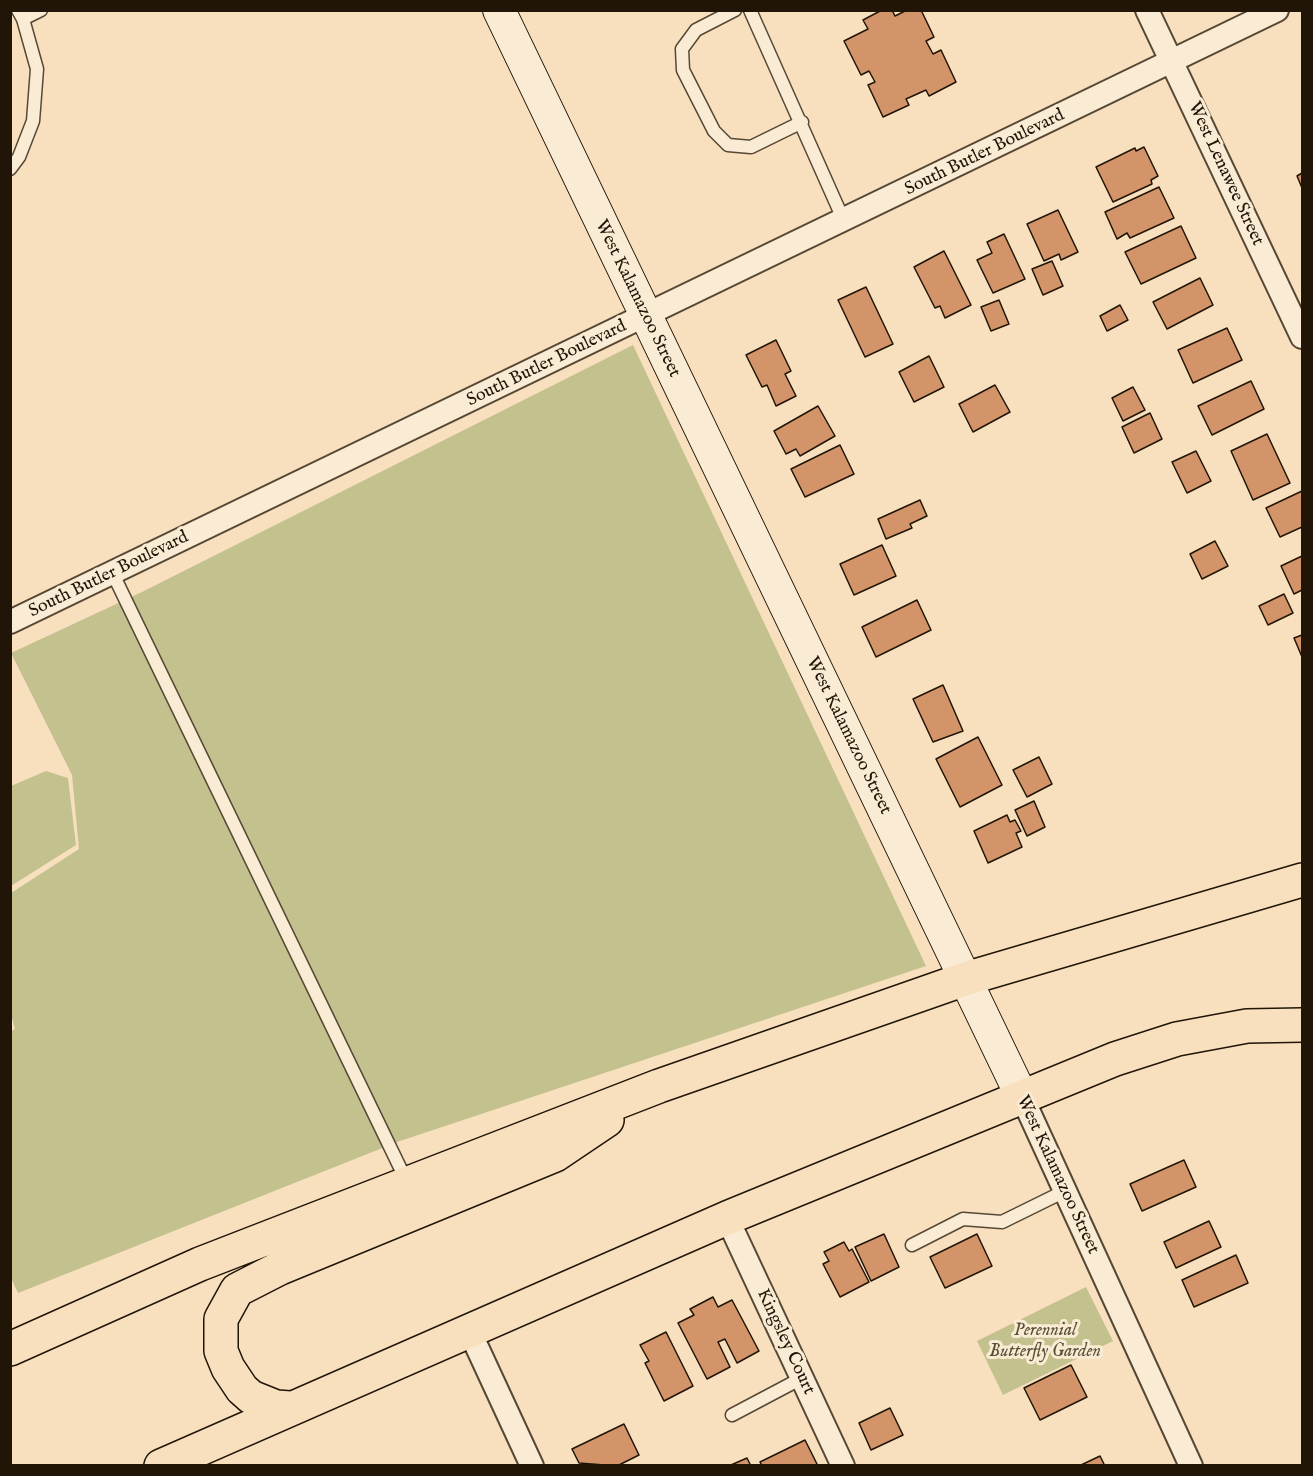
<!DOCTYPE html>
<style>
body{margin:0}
#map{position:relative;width:1313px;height:1476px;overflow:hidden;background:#f8e0bf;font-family:"IM FELL English",serif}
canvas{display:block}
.frame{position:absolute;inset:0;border:12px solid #201506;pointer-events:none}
</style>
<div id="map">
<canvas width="1313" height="1476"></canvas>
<div class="frame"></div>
</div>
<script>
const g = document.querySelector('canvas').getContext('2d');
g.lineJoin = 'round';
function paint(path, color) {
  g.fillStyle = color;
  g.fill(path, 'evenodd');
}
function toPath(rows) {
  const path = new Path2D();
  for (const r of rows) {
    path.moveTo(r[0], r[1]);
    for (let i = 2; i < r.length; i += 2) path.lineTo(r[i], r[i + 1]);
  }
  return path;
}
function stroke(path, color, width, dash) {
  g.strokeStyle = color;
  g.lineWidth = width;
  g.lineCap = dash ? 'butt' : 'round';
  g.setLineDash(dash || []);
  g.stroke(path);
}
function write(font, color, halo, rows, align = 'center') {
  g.font = font + ' "IM FELL English",serif';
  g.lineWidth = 6;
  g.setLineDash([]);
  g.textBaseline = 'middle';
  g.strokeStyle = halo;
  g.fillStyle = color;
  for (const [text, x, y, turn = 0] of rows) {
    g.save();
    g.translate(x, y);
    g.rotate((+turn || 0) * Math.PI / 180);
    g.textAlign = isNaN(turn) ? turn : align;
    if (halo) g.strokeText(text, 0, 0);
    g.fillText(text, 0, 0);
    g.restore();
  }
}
paint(toPath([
 [633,345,926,966,400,1141,18,1293,10,1276,10,1032,15,1029,10,1011,11,893,79,849,72,775,11,653,142,592],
 [46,771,68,778,76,845,11,886,11,786],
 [1086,1287,1113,1341,1003,1395,977,1341]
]), '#c3c18e');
const building = toPath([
 [882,10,892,10,895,16,907,10,921,10,934,37,926,41,933,54,941,50,956,82,929,96,926,90,906,99,909,105,883,117,868,85,875,82,869,71,861,75,844,41,868,29,863,20,882,10],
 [1144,147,1158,176,1151,180,1152,184,1113,202,1096,167,1135,148,1136,151,1144,147],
 [1302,173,1302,188,1297,176,1302,173],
 [1159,187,1174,218,1130,238,1127,233,1117,239,1105,212,1159,187],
 [1058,210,1078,252,1061,260,1059,254,1044,261,1027,224,1058,210],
 [1181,226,1196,258,1141,284,1125,252,1181,226],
 [1004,234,1025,279,993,293,977,260,992,253,987,242,1004,234],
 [944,251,971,305,945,318,940,306,935,308,914,267,944,251],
 [1052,261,1063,286,1043,295,1032,269,1052,261],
 [1200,278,1213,305,1167,329,1153,302,1200,278],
 [866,287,893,344,865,357,838,300,866,287],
 [999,300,1009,324,991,331,981,307,999,300],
 [1120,305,1128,320,1107,331,1100,316,1120,305],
 [1227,328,1242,360,1193,383,1178,350,1227,328],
 [776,340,791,371,785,374,796,396,776,406,767,385,762,387,746,355,776,340],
 [929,356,944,387,914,402,899,372,929,356],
 [1251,381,1264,409,1212,435,1198,406,1251,381],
 [995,385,1010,412,973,432,959,404,995,385],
 [1133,387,1145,410,1123,421,1112,398,1133,387],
 [818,406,835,436,800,456,796,449,786,454,774,431,818,406],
 [1150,413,1162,439,1134,453,1122,427,1150,413],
 [1267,434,1290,483,1253,500,1231,451,1267,434],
 [840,445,854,474,805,497,791,469,840,445],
 [1196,451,1211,481,1187,493,1172,462,1196,451],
 [1302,491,1302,527,1280,537,1266,508,1302,491],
 [920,500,927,516,910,524,912,528,886,539,878,519,920,500],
 [1215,541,1228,566,1202,579,1190,554,1215,541],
 [882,545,896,576,854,595,840,564,882,545],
 [1302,556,1302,590,1294,594,1281,566,1302,556],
 [1284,594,1293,613,1268,625,1259,606,1284,594],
 [917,600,931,630,876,657,862,627,917,600],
 [1302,635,1302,657,1294,638,1302,635],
 [943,685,963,731,933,742,913,699,943,685],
 [978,737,1002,785,960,807,936,759,978,737],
 [1039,757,1052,784,1027,797,1013,770,1039,757],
 [1034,801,1045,827,1027,836,1015,810,1034,801],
 [1007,815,1010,822,1015,820,1021,831,1016,833,1022,847,988,863,974,831,1007,815],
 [1184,1160,1196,1187,1142,1211,1130,1184,1184,1160],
 [1209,1221,1221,1247,1176,1268,1164,1242,1209,1221],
 [884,1234,899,1267,871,1281,855,1247,884,1234],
 [977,1234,992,1266,945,1288,930,1257,977,1234],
 [844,1242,849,1251,852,1249,869,1282,840,1297,823,1264,829,1261,824,1252,844,1242],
 [1236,1255,1248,1283,1194,1307,1182,1280,1236,1255],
 [713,1297,718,1307,732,1300,759,1351,737,1363,725,1339,718,1342,730,1367,707,1379,678,1323,694,1315,690,1309,713,1297],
 [666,1332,693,1386,664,1401,645,1363,649,1361,640,1345,666,1332],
 [1071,1365,1087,1397,1040,1420,1024,1388,1071,1365],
 [890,1408,903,1435,871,1450,859,1423,890,1408],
 [624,1424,639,1455,617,1466,579,1463,572,1449,624,1424],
 [805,1440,818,1466,762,1466,760,1462,805,1440],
 [1100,1456,1105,1466,1079,1466,1100,1456],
 [747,1458,751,1466,731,1465,747,1458]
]);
paint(building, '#d3946a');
stroke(building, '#201506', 1.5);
const lane = toPath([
 [735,10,696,30,682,49,683,70,714,131,728,145,751,147,802,122],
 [750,10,844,221],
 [23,19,41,10],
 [10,169,19,157,33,121,37,69,23,19,18,10],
 [113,574,407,1182],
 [912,1245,963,1219,1002,1222,1065,1191],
 [732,1415,802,1378]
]);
const street = toPath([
 [1147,10,1302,337],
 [10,622,1277,10],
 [1022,1097,1191,1466],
 [727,1218,843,1466],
 [470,1332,532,1466]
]);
const secondary = toPath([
 [499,10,1022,1097]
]);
const primary = toPath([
 [10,1349,200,1264,659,1086,965,979,1302,880],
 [290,1408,276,1407,251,1397,242,1389,228,1368,221,1351,221,1319,237,1290,280,1268,555,1155,607,1120],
 [161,1466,727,1218,1115,1059,1177,1039,1247,1026,1302,1025]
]);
stroke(lane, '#564834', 15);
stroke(street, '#564834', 26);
stroke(secondary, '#201506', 34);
stroke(primary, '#201506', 36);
stroke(lane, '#faebd5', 12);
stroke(street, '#faebd5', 22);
stroke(secondary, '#faebd5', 32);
stroke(primary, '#f8e0bf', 33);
write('18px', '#201506', '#faebd5', [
 ["South Butler Boulevard",985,153,-26],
 ["West Lenawee Street",1225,174,65],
 ["West Kalamazoo Street",637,299,64],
 ["South Butler Boulevard",547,364,-26],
 ["South Butler Boulevard",109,575,-26],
 ["West Kalamazoo Street",848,736,64],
 ["West Kalamazoo Street",1057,1175,65],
 ["Kingsley Court",785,1342,65]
]);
write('italic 18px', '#595136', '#faebd5', [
 ["Perennial",1045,1331],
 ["Butterfly Garden",1045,1352]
]);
</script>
